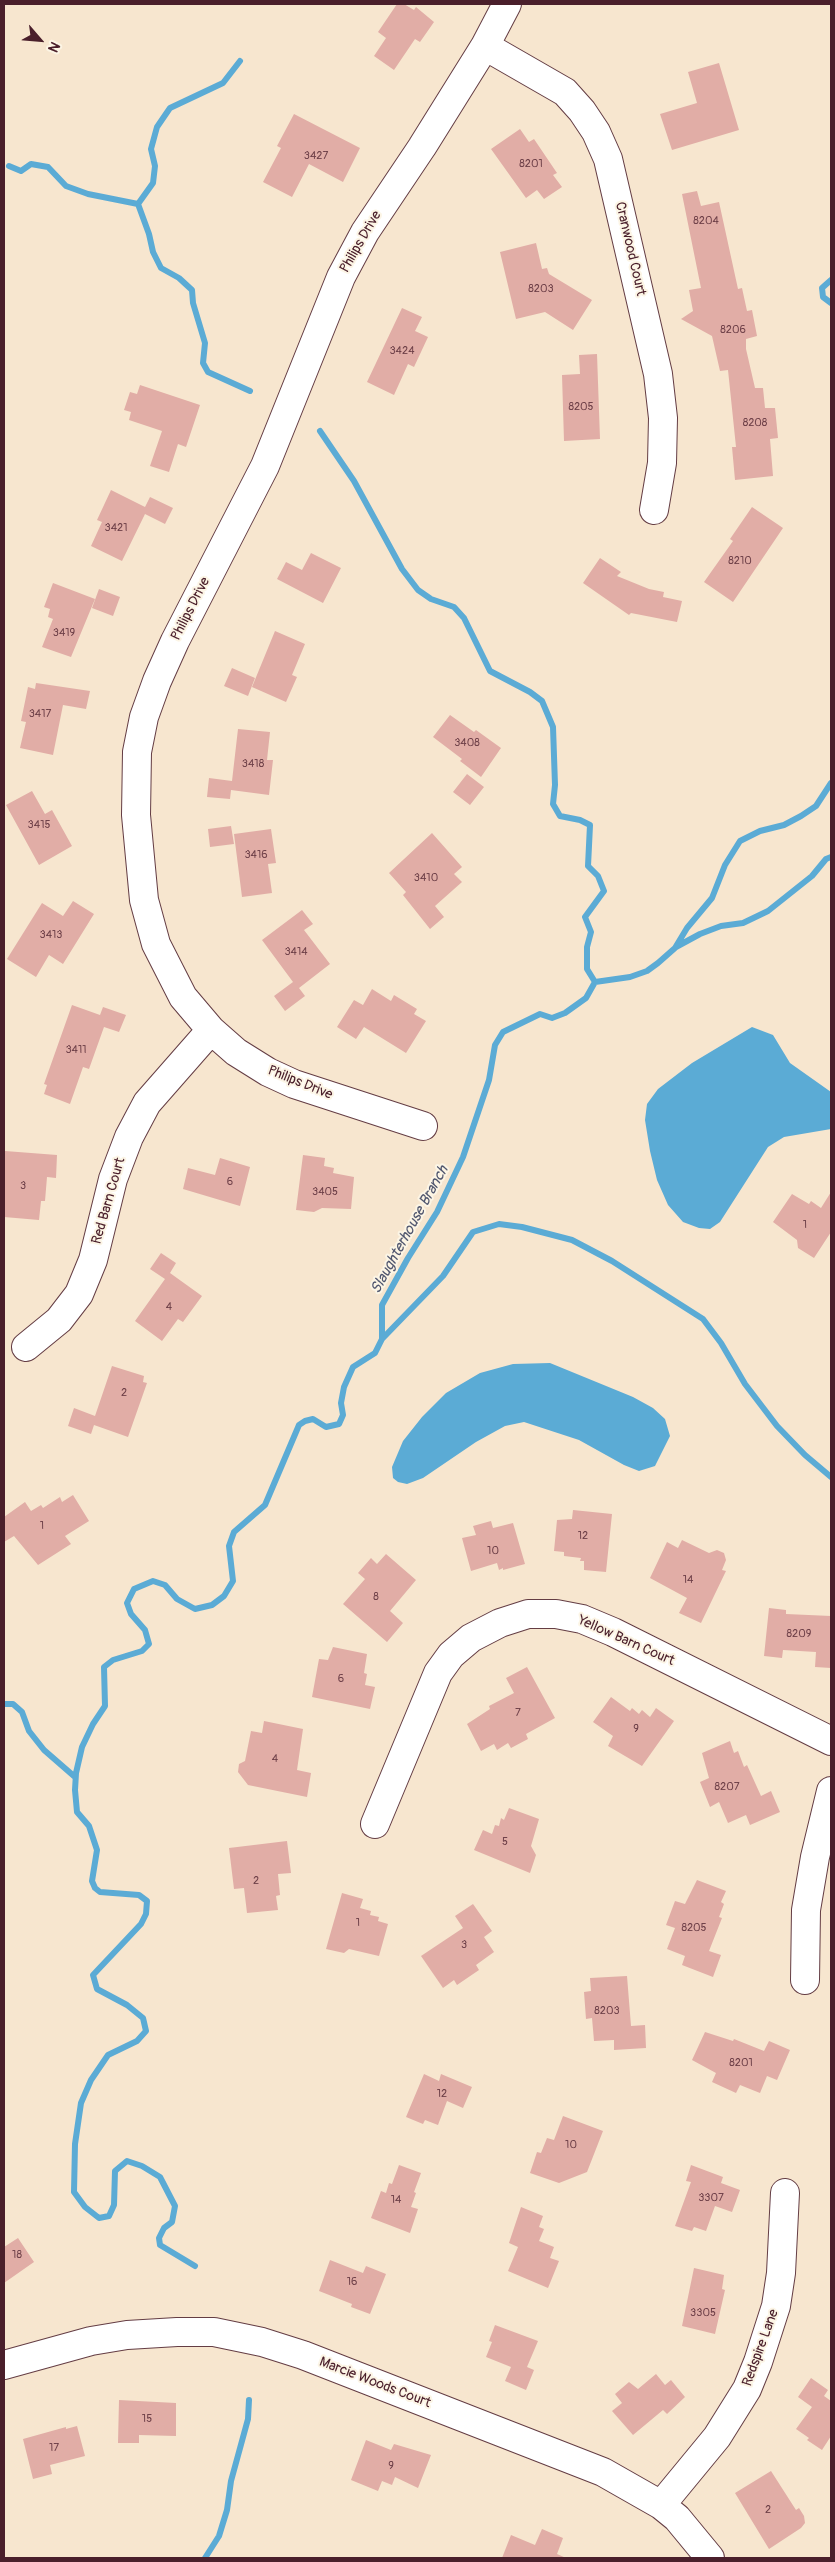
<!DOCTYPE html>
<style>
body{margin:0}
#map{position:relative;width:835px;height:2562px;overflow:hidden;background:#f7e6cf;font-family:Pangolin,sans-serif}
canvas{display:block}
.frame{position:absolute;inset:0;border:5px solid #4a1f2b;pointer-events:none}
.north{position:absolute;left:15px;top:15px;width:50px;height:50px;-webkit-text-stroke:4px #fcf5e5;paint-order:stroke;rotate:117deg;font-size:14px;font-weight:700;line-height:20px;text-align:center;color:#4a1f2b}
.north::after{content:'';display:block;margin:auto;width:18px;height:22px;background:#4a1f2b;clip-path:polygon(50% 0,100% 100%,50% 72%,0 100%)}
</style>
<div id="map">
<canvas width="835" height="2562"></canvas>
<div class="frame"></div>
<div class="north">N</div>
</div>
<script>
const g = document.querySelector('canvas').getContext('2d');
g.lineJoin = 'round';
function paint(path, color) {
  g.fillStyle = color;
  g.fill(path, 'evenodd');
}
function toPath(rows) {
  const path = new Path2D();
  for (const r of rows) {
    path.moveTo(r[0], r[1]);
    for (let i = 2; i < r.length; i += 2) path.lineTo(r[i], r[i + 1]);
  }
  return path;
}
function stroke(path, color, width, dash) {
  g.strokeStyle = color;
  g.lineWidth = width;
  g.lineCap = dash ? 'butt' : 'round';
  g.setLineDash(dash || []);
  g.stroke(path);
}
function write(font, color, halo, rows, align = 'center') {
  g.font = font + ' Pangolin,sans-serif';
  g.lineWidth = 4;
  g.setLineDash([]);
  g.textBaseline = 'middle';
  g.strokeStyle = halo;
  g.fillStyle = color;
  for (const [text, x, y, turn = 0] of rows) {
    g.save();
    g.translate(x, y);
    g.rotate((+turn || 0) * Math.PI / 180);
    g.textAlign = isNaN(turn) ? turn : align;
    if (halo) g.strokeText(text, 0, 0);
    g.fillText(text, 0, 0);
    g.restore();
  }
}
paint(toPath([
 [752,1027,773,1035,790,1063,831,1092,831,1129,784,1137,768,1147,720,1222,710,1229,699,1228,683,1222,668,1205,657,1180,650,1151,645,1120,647,1104,658,1089,692,1063],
 [550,1363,633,1397,653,1408,665,1419,670,1436,655,1466,639,1471,624,1465,579,1440,524,1422,505,1426,476,1442,423,1478,407,1484,398,1482,393,1478,392,1467,403,1441,422,1417,446,1393,480,1373,513,1364]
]), '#5babd5');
stroke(toPath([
 [9,166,21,171,31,164,48,167,66,186,88,194,138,204],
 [138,204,149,234,153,252,161,268,179,278,192,290,193,303,205,343,203,363,208,372,250,391],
 [138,204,153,183,155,166,151,149,157,127,170,108,223,83,240,61],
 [831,280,822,288,823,297,831,303],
 [320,431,354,481,402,569,418,590,431,599,454,607,464,618,490,671,530,692,542,701,553,727,555,785,553,804,560,816,580,820,590,825,588,866,598,876,604,891,585,917,591,932,587,947,587,969,595,982],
 [676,947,700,934,721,926,743,923,768,911,812,876,826,859,831,857],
 [382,1339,443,1276,473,1232,499,1224,522,1227,572,1240,612,1261,703,1319,721,1343,745,1384,777,1426,805,1455,831,1477],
 [4,1704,13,1704,22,1712,29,1731,44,1750,75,1777],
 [195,2266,160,2245,159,2238,164,2228,172,2222,175,2206,160,2177,142,2166,127,2161,115,2171,114,2205,109,2216,99,2218,85,2207,74,2192,75,2144,81,2103,91,2080,108,2055,137,2041,146,2031,143,2018,127,2005,97,1989,93,1975,141,1924,146,1914,147,1901,139,1895,100,1892,95,1888,92,1881,97,1850,89,1826,77,1812,75,1790,76,1773,82,1747,93,1724,105,1706,104,1667,113,1660,142,1651,149,1644,145,1630,131,1614,127,1603,134,1589,153,1581,165,1585,177,1599,195,1609,212,1605,224,1596,233,1581,229,1546,234,1532,265,1505,299,1425,305,1421,313,1419,326,1427,339,1424,343,1415,341,1403,344,1387,353,1367,375,1353,382,1339,382,1305,408,1258,437,1212,463,1157,489,1080,495,1045,503,1032,540,1014,552,1018,565,1013,586,998,595,982,630,977,647,971,658,963,675,948,687,928,712,898,725,865,740,841,760,831,784,825,801,816,816,806,831,783],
 [205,2558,219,2536,227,2510,231,2481,248,2419,249,2400]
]), '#5babd5', 6);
paint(toPath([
 [397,4,404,4,414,10,416,7,434,22,420,42,415,39,394,70,374,56,386,38,378,32],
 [719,63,739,130,672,150,660,114,697,103,688,72],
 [294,114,360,148,343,182,309,164,292,197,263,182,281,148,277,146],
 [520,129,529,142,534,139,557,173,553,175,562,187,544,199,537,190,526,198,491,149],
 [697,191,701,206,719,202,738,289,742,288,747,311,752,310,757,336,746,339,746,349,755,388,763,388,765,408,775,408,778,438,770,439,773,476,735,480,732,447,736,447,728,370,720,371,712,336,681,319,693,311,689,290,701,288,682,194],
 [536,243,542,269,547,268,549,274,592,300,573,330,545,312,516,319,500,252],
 [402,308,422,317,415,331,428,337,414,367,408,364,394,395,367,382],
 [597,354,600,439,564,441,562,375,580,374,579,355],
 [140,385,200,405,186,447,178,444,169,472,150,466,162,431,129,420,131,412,124,410,130,392,137,394],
 [111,490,145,507,150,497,173,508,165,524,145,514,122,561,91,546,102,522,97,520],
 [752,507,783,528,733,602,704,582,733,541,730,539],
 [311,553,341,568,323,603,277,579,286,562,302,570],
 [600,558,621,572,617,576,649,589,664,592,663,597,682,601,677,622,631,613,629,615,583,583],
 [53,583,95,599,71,657,42,647,53,619,48,617,50,609,44,607],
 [99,589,120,597,113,616,92,608],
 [275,631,305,644,292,675,297,677,286,702,252,687],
 [232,668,255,678,248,696,224,686],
 [36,683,90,691,86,709,63,705,53,755,20,748,26,722,21,721,28,687,35,689],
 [450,715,474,732,476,730,501,748,481,777,460,761,462,759,433,737],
 [238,729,270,732,267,760,273,760,269,795,231,790,230,799,207,797,209,778,232,781],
 [467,774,484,787,470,805,453,792],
 [32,791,45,814,52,810,72,846,39,865,6,805],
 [231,826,234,844,210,847,208,829],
 [271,829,276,863,268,864,272,893,242,897,234,834],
 [432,833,462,867,454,874,462,882,435,906,444,917,430,929,403,895,406,892,389,873],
 [73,901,94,914,63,964,49,955,36,977,7,959,42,903,63,916],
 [302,910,313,924,304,930,330,964,299,988,305,996,285,1011,274,996,293,982,262,940],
 [372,989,391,1001,394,995,417,1009,414,1014,426,1021,406,1053,364,1027,356,1039,337,1027,354,1000,363,1005],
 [72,1005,100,1015,103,1007,126,1015,119,1032,104,1027,89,1069,83,1067,70,1104,44,1094,47,1085,44,1084],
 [5,1151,57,1155,56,1178,47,1177,45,1201,41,1201,39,1220,4,1217],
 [303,1155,325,1158,324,1166,334,1168,333,1173,354,1177,351,1209,322,1208,314,1212,296,1210],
 [220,1158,250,1167,240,1206,183,1189,188,1168,215,1175],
 [831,1192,831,1232,814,1258,798,1248,797,1240,773,1222,792,1194,809,1204,811,1201,821,1208],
 [161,1253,176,1263,170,1273,202,1296,183,1322,178,1319,162,1341,135,1321,165,1279,150,1269],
 [112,1366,144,1376,143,1382,147,1383,128,1437,94,1425,91,1434,68,1426,74,1408,95,1416],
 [73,1495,89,1521,65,1536,71,1544,38,1565,14,1536,4,1542,4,1517,25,1502,31,1511,41,1505,43,1508,60,1497,62,1502],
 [573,1510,612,1514,606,1572,584,1570,584,1561,580,1561,581,1558,564,1556,564,1552,554,1551,557,1520,572,1519],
 [491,1521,493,1528,513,1523,525,1564,503,1570,503,1568,499,1570,497,1563,471,1571,462,1538,476,1535,473,1526],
 [682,1540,709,1553,717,1550,724,1553,726,1560,722,1570,726,1571,701,1623,679,1613,687,1598,650,1578,667,1542,678,1548],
 [386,1554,416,1580,390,1611,403,1623,387,1642,343,1604,365,1579,358,1573,371,1558,377,1564],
 [769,1608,786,1610,786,1614,831,1616,831,1668,815,1667,816,1652,783,1650,782,1658,764,1656],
 [333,1647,367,1654,364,1673,367,1674,365,1685,375,1687,370,1709,312,1697,319,1659,328,1660],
 [527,1667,555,1718,526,1734,528,1739,511,1748,508,1743,497,1750,494,1744,481,1751,467,1724,490,1709,489,1706,514,1693,506,1678],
 [611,1697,630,1711,632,1708,639,1714,642,1710,650,1717,656,1708,674,1721,642,1766,608,1746,613,1736,593,1722],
 [264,1721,303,1729,297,1770,311,1773,307,1797,248,1785,238,1772,239,1764,245,1761,251,1731,262,1733],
 [730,1741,734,1753,738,1751,744,1767,747,1765,761,1796,771,1791,780,1812,750,1825,746,1815,728,1823,719,1802,710,1807,700,1782,709,1778,702,1753],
 [509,1808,539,1819,531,1846,536,1855,530,1873,474,1850,483,1830,492,1834,495,1825,499,1826,501,1818,504,1820],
 [287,1841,291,1873,278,1874,280,1895,276,1896,278,1910,247,1913,244,1888,234,1889,229,1848],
 [697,1880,726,1891,721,1902,724,1904,719,1917,722,1918,709,1951,721,1955,713,1977,682,1965,685,1956,667,1949,675,1928,666,1925,675,1901,685,1904],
 [342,1893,363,1899,360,1908,371,1911,370,1915,379,1917,378,1921,388,1924,379,1956,349,1949,344,1953,326,1949],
 [473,1904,492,1931,484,1937,494,1952,476,1965,479,1970,457,1985,454,1980,443,1988,421,1956,463,1928,455,1916],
 [627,1976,631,2026,645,2025,646,2048,614,2050,614,2040,594,2041,592,2018,586,2019,584,1992,591,1991,590,1978],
 [705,2032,733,2041,734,2039,764,2051,769,2041,790,2050,777,2080,767,2076,760,2093,740,2085,736,2093,712,2082,716,2073,692,2060],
 [424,2074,439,2081,441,2074,472,2087,463,2108,447,2101,438,2125,425,2120,423,2124,406,2117],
 [563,2116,603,2131,587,2172,559,2183,530,2173,537,2152,541,2153,547,2138,554,2140],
 [399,2165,421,2173,414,2192,416,2193,411,2207,418,2209,410,2233,371,2218,381,2191,386,2193,389,2183,392,2184],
 [691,2165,723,2177,721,2183,740,2190,732,2212,715,2206,706,2231,694,2227,692,2231,675,2226,691,2182,686,2181],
 [521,2207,543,2216,539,2227,544,2229,539,2241,554,2247,550,2258,559,2261,548,2288,508,2271,518,2247,509,2243],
 [18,2238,34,2262,4,2283,4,2247],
 [330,2260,363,2273,366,2266,386,2274,370,2314,351,2307,352,2304,319,2291],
 [694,2268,724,2275,722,2289,725,2290,715,2334,682,2326],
 [495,2325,538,2341,527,2367,534,2370,526,2390,505,2381,511,2367,486,2357,492,2342,489,2341],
 [656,2374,665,2385,671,2380,685,2397,667,2414,663,2410,633,2435,612,2411,622,2403,615,2394,629,2382,638,2389],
 [811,2378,828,2390,824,2396,831,2401,831,2436,822,2450,807,2440,809,2438,796,2429,812,2407,798,2397],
 [119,2400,176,2403,176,2436,139,2435,139,2443,118,2443],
 [77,2426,85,2456,50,2465,52,2474,33,2479,23,2439,66,2427,66,2429],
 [366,2440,391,2450,394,2444,431,2455,418,2488,395,2477,392,2485,382,2481,378,2491,351,2480],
 [771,2471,796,2510,799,2508,804,2516,805,2523,801,2528,769,2549,735,2493],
 [542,2529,563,2538,557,2554,566,2558,502,2558,511,2535,535,2545]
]), '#e1ada6');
const minor = toPath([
 [485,46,565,92,582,111,596,132,608,159,658,374,663,418,662,463,654,510],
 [423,1126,294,1084,268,1072,236,1052,211,1030,183,997,156,944,144,900,136,815,137,752,144,717,157,681,175,641,265,466,341,277,365,232,422,147,485,46,507,4],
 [26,1347,59,1320,79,1294,93,1260,113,1179,129,1137,147,1103,211,1030],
 [375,1824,438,1673,451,1655,471,1638,500,1623,528,1614,556,1614,582,1619,613,1632,831,1741],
 [805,1980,806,1910,815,1857,831,1791],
 [4,2365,91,2341,127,2335,177,2332,214,2332,262,2342,303,2355,603,2472,661,2505,677,2518,710,2558],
 [661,2505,717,2437,747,2389,758,2362,776,2306,781,2273,785,2193]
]);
stroke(minor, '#643d44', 30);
stroke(minor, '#fff', 28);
write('11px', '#70424a', null, [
 ["3427",316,156],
 ["8201",531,164],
 ["8204",706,221],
 ["8203",541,289],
 ["8206",733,330],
 ["3424",402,351],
 ["8205",581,407],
 ["8208",755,423],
 ["3421",116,528],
 ["8210",740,561],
 ["3419",64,633],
 ["3417",40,714],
 ["3408",467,743],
 ["3418",253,764],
 ["3415",39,825],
 ["3416",256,855],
 ["3410",426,878],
 ["3413",51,935],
 ["3414",296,952],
 ["3411",76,1050],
 ["6",230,1182],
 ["3",23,1186],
 ["3405",325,1192],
 ["1",805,1225],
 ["4",169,1307],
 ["2",124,1393],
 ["1",42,1526],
 ["12",583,1536],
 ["10",493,1551],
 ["14",688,1580],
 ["8",376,1597],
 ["8209",799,1634],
 ["6",341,1679],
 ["7",518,1713],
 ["9",636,1729],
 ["4",275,1759],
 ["8207",727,1787],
 ["5",505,1842],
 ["2",256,1881],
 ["1",358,1923],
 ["8205",694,1928],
 ["3",464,1945],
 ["8203",607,2011],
 ["8201",741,2063],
 ["12",442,2094],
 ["10",571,2145],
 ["3307",711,2198],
 ["14",396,2200],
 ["18",17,2255],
 ["16",352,2282],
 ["3305",703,2313],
 ["15",147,2419],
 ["17",54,2448],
 ["9",391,2466],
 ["2",768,2510]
]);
write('14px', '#4a1f2b', '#fcf5e5', [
 ["Philips Drive",361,242,-60],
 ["Cranwood Court",630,249,77],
 ["Philips Drive",191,609,-63],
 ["Philips Drive",300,1083,22],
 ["Red Barn Court",109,1201,-74],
 ["Yellow Barn Court",626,1641,24],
 ["Redspire Lane",761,2348,-70],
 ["Marcie Woods Court",375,2383,21]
]);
write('italic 15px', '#51576f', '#fcf5e5', [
 ["Slaughterhouse Branch",410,1230,-61]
]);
</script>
